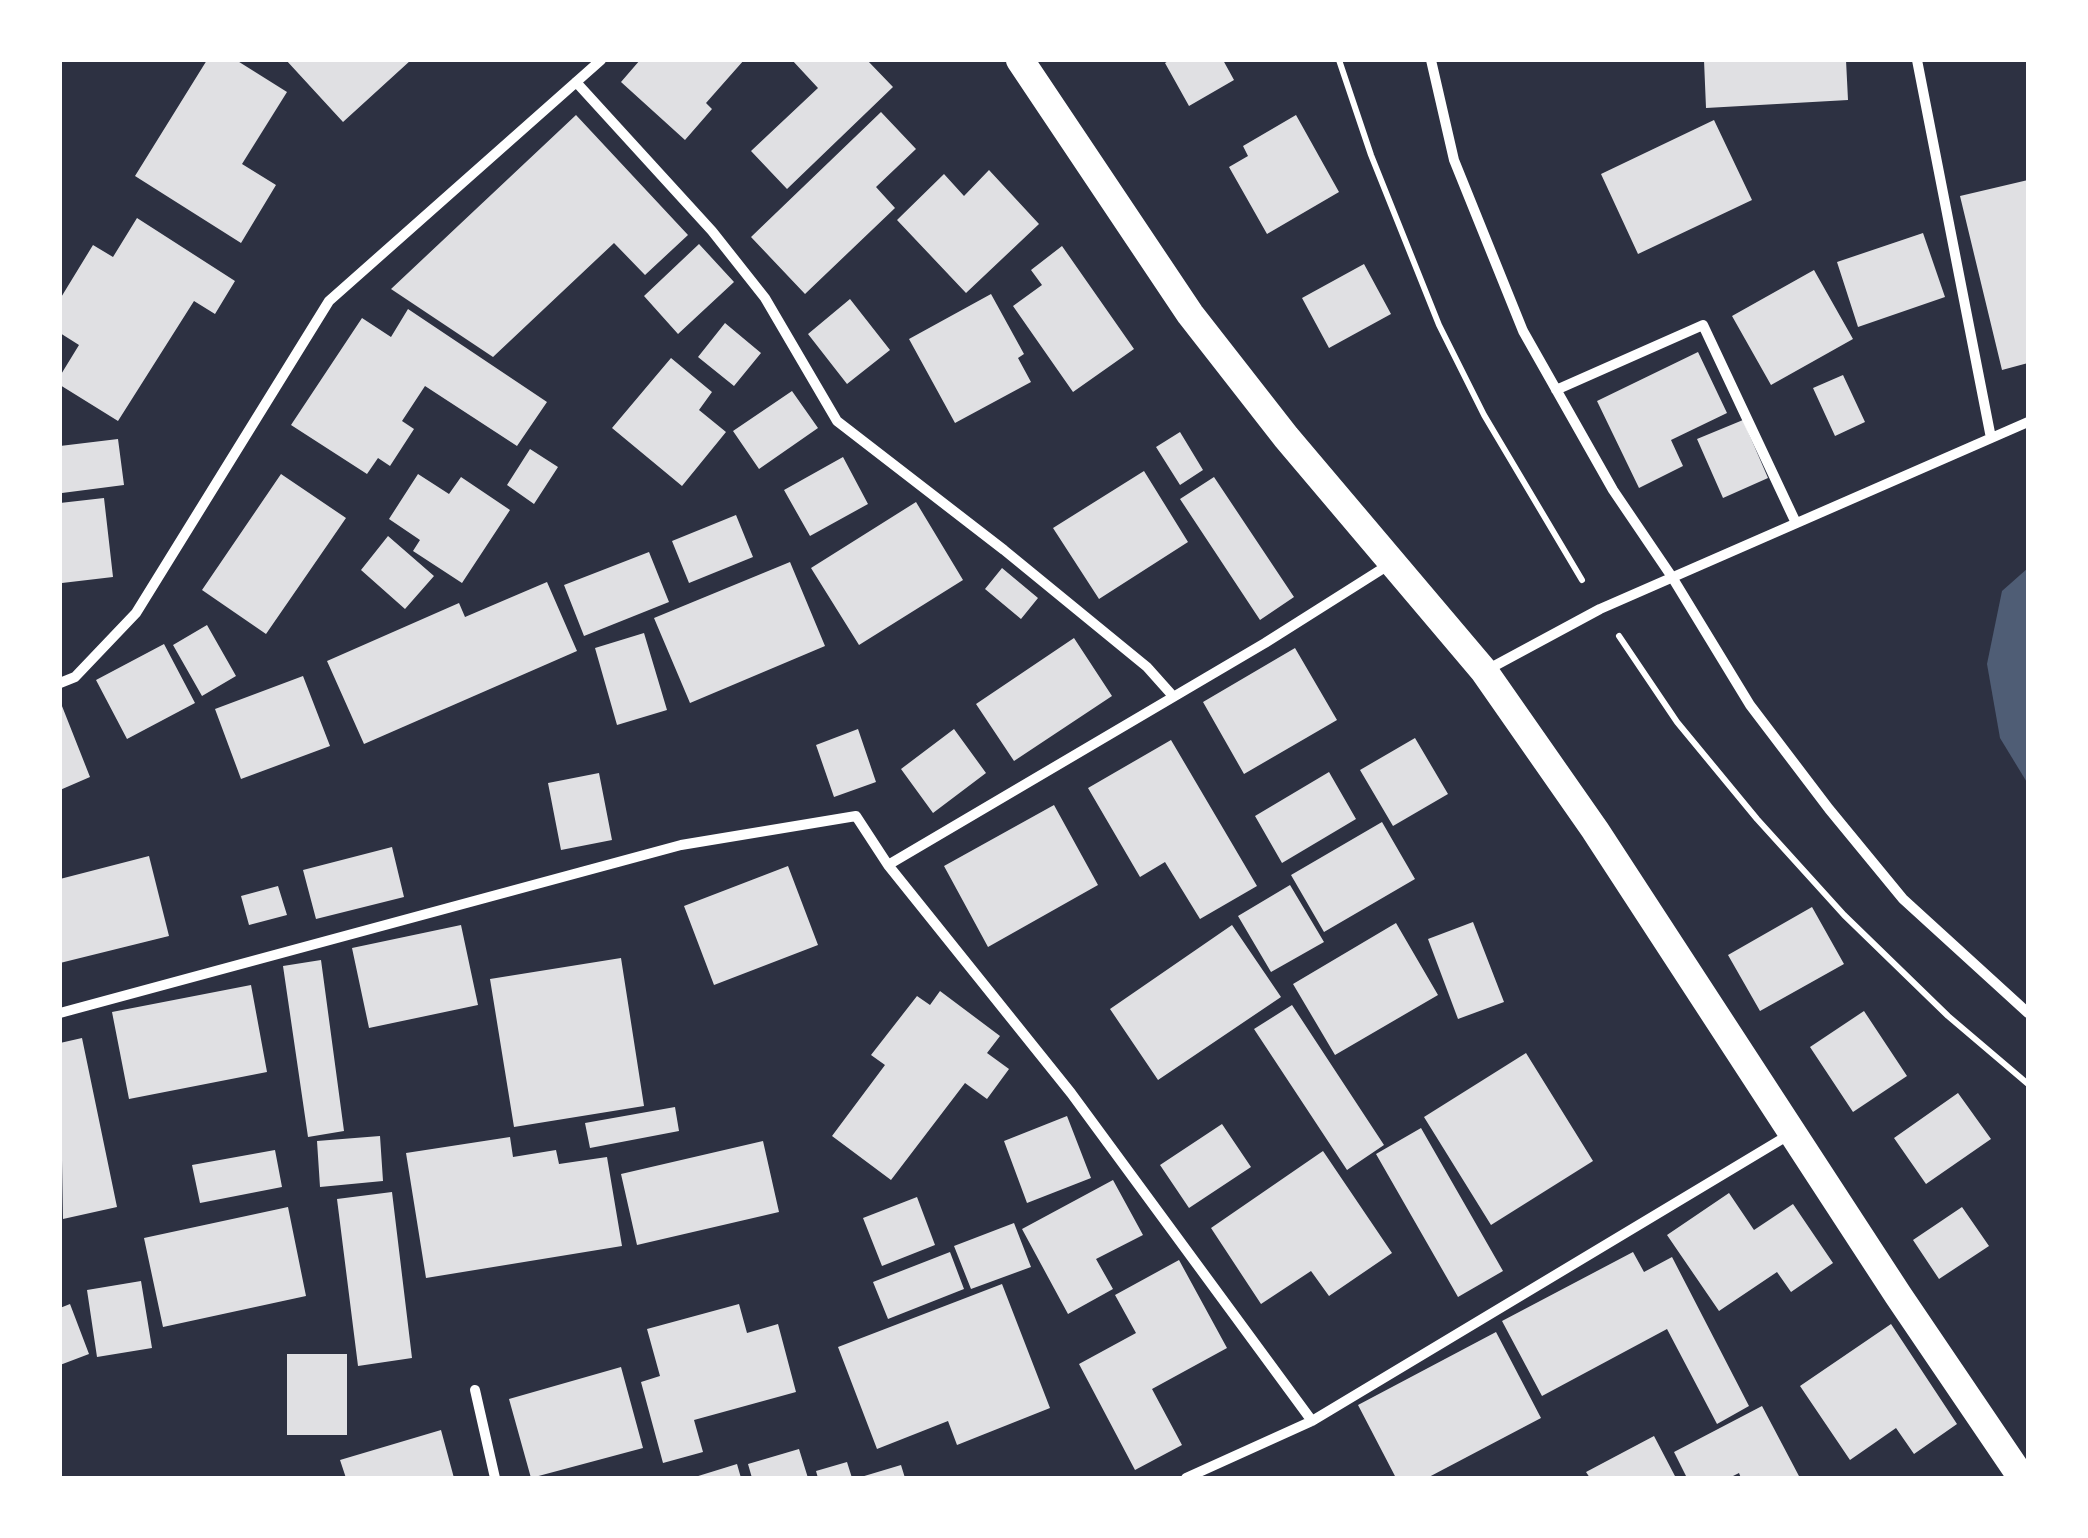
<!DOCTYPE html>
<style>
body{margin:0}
#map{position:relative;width:2088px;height:1538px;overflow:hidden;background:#2d3142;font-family:Karla,sans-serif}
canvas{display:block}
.frame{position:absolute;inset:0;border:62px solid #fff;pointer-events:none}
</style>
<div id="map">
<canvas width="2088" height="1538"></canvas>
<div class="frame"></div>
</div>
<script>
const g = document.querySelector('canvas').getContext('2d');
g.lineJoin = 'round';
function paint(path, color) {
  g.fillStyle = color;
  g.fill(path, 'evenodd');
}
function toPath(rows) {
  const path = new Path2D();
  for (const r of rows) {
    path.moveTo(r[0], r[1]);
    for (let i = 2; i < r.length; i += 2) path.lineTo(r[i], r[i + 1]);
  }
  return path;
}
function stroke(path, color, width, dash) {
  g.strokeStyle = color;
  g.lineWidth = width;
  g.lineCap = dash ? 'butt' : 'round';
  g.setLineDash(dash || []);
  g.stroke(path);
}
paint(toPath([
 [2028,568,2028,784,2000,738,1987,664,2002,591]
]), '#4f5d75');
paint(toPath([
 [207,60,236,60,287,92,242,164,276,185,241,243,135,176],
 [286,60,411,60,343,122],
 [640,60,744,60,706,103,712,109,685,140,621,82],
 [792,60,867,60,893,87,787,189,751,151,818,88],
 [1170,60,1223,60,1234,80,1189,106,1165,63],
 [1704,60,1846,60,1848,100,1706,108],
 [881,112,916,149,876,187,895,208,805,294,751,237],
 [576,115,688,235,645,275,614,243,493,357,391,289],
 [1296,115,1339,192,1267,234,1229,167,1248,156,1243,146],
 [1714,120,1752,200,1638,254,1601,174],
 [989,170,1039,224,966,293,897,220,944,174,964,196],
 [2028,180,2028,363,2002,370,1960,196],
 [137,218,235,281,215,314,194,301,118,421,60,385,60,376,79,345,60,333,60,299,93,245,113,257],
 [1923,233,1945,297,1858,327,1837,262],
 [699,244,734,282,678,334,644,296],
 [1062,246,1134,349,1073,392,1013,306,1042,285,1031,270],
 [1364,264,1391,314,1329,348,1302,298],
 [1814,270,1853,339,1771,385,1732,316],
 [991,294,1024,354,1018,358,1031,382,955,423,909,339],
 [850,299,890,350,847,384,808,334],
 [408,309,547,402,517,446,425,386,402,421,414,429,390,466,378,458,367,474,291,425,362,318,391,337],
 [725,323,761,353,734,386,698,357],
 [1698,352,1727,413,1671,440,1683,466,1639,488,1597,401],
 [671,358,712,392,699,410,726,432,682,486,612,428],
 [1843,375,1865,422,1835,436,1813,388],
 [792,391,818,428,759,469,733,431],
 [1743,420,1768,478,1723,498,1697,439],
 [1180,432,1203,470,1180,485,1156,447],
 [118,439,124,485,62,493,60,446],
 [530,449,558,467,534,504,507,485],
 [843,457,868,504,810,536,784,490],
 [1144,471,1188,542,1099,599,1053,528],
 [281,474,346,518,266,634,202,590],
 [418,474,449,494,461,477,510,510,462,583,413,551,420,540,389,519],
 [1214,477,1294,597,1260,620,1180,499],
 [104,498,113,577,62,583,60,503],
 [916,502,963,580,859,645,811,568],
 [736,515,753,557,689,583,672,541],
 [388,536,434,576,405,609,361,570],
 [649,552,669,602,584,636,564,585],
 [790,562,825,646,690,703,654,618],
 [1002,568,1038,598,1021,619,985,589],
 [547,582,577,651,364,744,327,661,459,603,465,617],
 [207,625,236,676,202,696,173,645],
 [644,633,667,710,617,725,595,648],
 [1074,638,1112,696,1014,761,976,704],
 [164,644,195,703,127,739,96,680],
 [1295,648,1337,720,1244,774,1203,702],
 [303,676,330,746,241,779,215,709],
 [60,701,90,777,60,790],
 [858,729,876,782,834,797,816,745],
 [954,729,986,773,933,813,901,769],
 [1415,738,1448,794,1393,826,1360,770],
 [1171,740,1257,886,1200,919,1165,862,1140,877,1088,788],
 [1329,772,1356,819,1282,863,1255,816],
 [599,773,612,840,561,850,548,783],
 [1054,805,1098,885,988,947,944,866],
 [1382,822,1415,879,1324,932,1291,875],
 [392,847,404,897,316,919,303,870],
 [149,856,169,936,60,963,60,879],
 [788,866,818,945,714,985,684,906],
 [1290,885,1324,942,1271,972,1238,916],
 [278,886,287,915,249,925,241,896],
 [1812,907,1844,964,1760,1011,1728,955],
 [1473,922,1504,1002,1458,1019,1428,939],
 [1396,923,1438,995,1335,1055,1293,984],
 [461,925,478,1005,369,1028,352,948],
 [1232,925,1281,997,1158,1080,1110,1009],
 [621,958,644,1106,514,1127,490,979],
 [321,960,344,1131,308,1137,283,966],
 [251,985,267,1072,129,1099,112,1012],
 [940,991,1000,1036,987,1053,1009,1069,987,1099,965,1083,891,1180,832,1136,885,1065,871,1055,917,996,930,1005],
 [1292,1005,1384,1145,1347,1170,1254,1029],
 [1864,1011,1907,1076,1853,1112,1810,1047],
 [82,1038,117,1207,63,1219,60,1043],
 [1526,1053,1593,1161,1491,1225,1424,1117],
 [1958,1093,1991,1139,1926,1184,1894,1138],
 [675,1107,679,1131,590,1148,585,1123],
 [1067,1116,1091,1178,1027,1203,1004,1141],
 [1222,1124,1251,1167,1189,1208,1160,1165],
 [1421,1128,1503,1271,1458,1297,1376,1154],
 [380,1136,383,1181,320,1187,317,1141],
 [510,1137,513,1157,556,1150,559,1164,607,1157,622,1246,426,1278,406,1153],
 [763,1141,779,1212,637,1245,621,1174],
 [275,1150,282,1187,200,1203,192,1165],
 [1323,1151,1392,1253,1329,1296,1311,1271,1261,1304,1211,1228],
 [1113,1180,1143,1235,1096,1259,1113,1289,1068,1314,1022,1229],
 [392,1192,412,1358,358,1366,337,1199],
 [1729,1193,1754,1230,1793,1204,1833,1263,1791,1292,1777,1272,1719,1311,1667,1235],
 [917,1197,935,1245,882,1266,863,1218],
 [288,1207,306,1296,163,1327,144,1238],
 [1962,1207,1989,1246,1939,1279,1913,1240],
 [1014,1223,1031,1267,971,1289,954,1246],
 [950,1252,964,1289,888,1319,873,1282],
 [1633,1252,1644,1272,1672,1257,1749,1406,1717,1424,1667,1329,1542,1396,1502,1321],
 [1179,1260,1227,1348,1152,1389,1182,1445,1135,1470,1079,1364,1136,1333,1115,1295],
 [141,1281,152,1348,97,1357,87,1290],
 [1002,1284,1050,1408,957,1445,948,1421,877,1449,838,1347],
 [70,1304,89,1354,60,1365,60,1308],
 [739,1304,747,1333,778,1324,796,1392,694,1420,703,1452,663,1463,641,1382,660,1376,647,1329],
 [1891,1324,1957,1424,1914,1454,1896,1428,1850,1460,1800,1386],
 [1496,1332,1541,1418,1427,1478,1396,1478,1358,1405],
 [287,1354,347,1354,347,1435,287,1435],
 [621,1367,643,1448,531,1478,509,1399],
 [1762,1406,1800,1478,1741,1478,1739,1473,1729,1478,1687,1478,1674,1452],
 [441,1430,454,1478,346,1478,340,1460],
 [1654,1436,1676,1478,1590,1478,1586,1472],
 [799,1449,808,1478,752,1478,748,1464],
 [847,1462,852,1478,818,1478,816,1471],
 [737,1464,741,1478,695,1478,695,1477],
 [901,1465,905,1478,862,1478,861,1477]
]), '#e0e0e3');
stroke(toPath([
 [1339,60,1371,155,1439,325,1484,415,1582,580],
 [1619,636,1677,722,1757,819,1844,915,1948,1016,2028,1084]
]), '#fff', 6);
stroke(toPath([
 [1431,60,1454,160,1523,331,1613,490,1672,577,1750,705,1829,809,1903,899,2028,1013],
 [1917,60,1991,438],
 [576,82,712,231,765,298,837,421,1004,550,1147,667,1172,695],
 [1556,390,1703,325,1796,523],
 [1485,671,1600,609,2028,422],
 [60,683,75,677,136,613,329,301,601,60],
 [888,865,1071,1093,1312,1421],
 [60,1013,681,845,856,816,888,865,1265,643,1390,564],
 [475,1390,495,1478],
 [1186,1478,1312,1421,1792,1133]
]), '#fff', 10);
stroke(toPath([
 [1020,60,1190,314,1286,437,1484,671,1595,830,1898,1295,2022,1478]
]), '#fff', 28);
</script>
